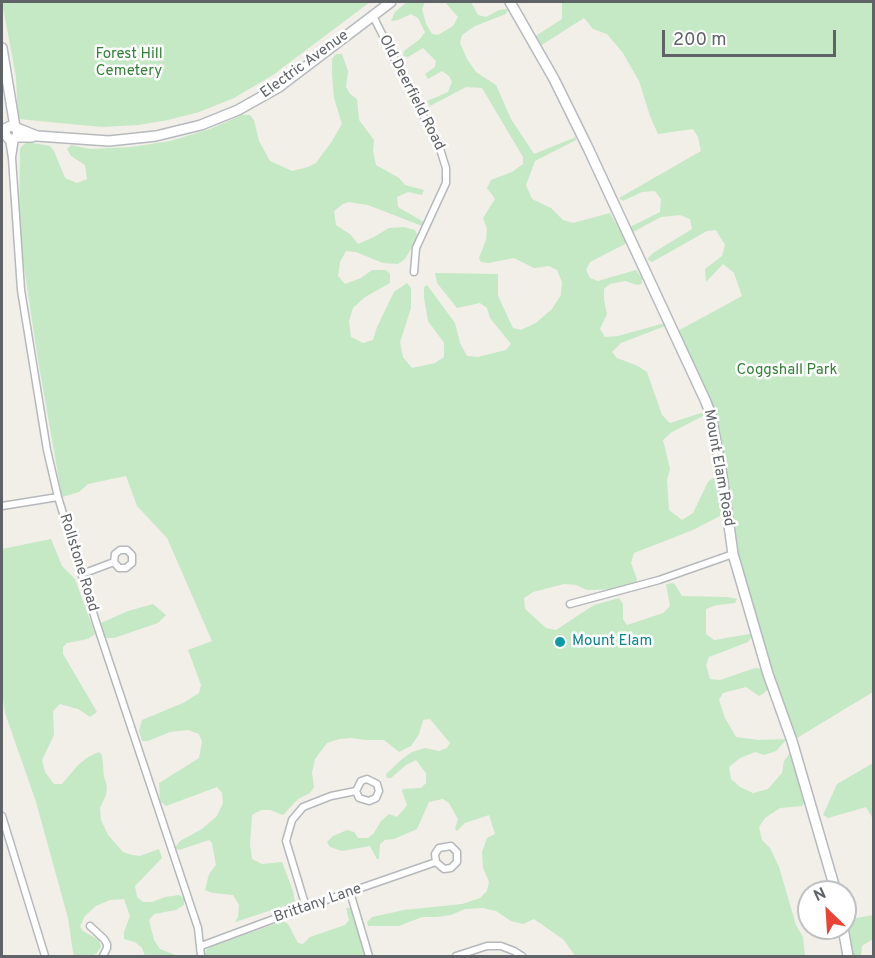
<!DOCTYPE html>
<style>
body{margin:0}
#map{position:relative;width:875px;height:958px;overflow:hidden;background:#f1efe8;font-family:Overpass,sans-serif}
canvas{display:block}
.frame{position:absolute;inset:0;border:3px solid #5f6368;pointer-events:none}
.north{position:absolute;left:797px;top:880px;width:60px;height:60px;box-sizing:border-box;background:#fff;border:2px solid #bfc1c3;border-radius:50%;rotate:335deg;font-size:16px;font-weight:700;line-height:24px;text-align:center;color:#5f6368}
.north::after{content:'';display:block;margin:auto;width:21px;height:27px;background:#ea4335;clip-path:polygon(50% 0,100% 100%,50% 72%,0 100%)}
.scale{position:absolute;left:662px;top:30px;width:174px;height:27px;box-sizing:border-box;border:3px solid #5f6368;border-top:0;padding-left:8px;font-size:18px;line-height:21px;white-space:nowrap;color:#5f6368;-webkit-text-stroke:4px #fff;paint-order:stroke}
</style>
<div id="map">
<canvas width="875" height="958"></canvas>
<div class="frame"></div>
<div class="north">N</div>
<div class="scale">200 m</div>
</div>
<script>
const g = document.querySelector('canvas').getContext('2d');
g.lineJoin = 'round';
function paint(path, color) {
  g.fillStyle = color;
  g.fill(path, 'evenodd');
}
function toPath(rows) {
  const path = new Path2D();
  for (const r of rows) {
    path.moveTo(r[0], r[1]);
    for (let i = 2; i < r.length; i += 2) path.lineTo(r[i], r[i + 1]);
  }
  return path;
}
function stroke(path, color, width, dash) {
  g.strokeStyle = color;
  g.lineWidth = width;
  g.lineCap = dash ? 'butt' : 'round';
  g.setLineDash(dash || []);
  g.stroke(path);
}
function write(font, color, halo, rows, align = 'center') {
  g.font = font + ' Overpass,sans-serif';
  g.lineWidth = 5;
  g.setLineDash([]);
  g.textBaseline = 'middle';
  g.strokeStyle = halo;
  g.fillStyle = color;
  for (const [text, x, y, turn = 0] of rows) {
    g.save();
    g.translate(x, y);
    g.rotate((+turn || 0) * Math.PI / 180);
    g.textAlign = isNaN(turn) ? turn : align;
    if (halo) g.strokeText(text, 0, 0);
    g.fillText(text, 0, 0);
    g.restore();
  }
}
paint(toPath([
 [2,2,370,2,273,75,234,98,199,112,168,120,138,125,102,127,18,119,16,77],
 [407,2,425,2,422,9,426,24,432,34,438,35,453,26,458,17,445,2,471,2,478,15,486,17,499,10,508,9,506,14,475,26,462,35,460,43,467,59,476,72,496,85,511,119,534,154,576,137,576,140,535,161,526,185,532,199,551,208,563,220,573,223,610,213,625,239,625,244,590,262,586,270,590,278,598,281,636,270,642,278,642,284,637,285,625,281,610,284,604,289,604,300,607,314,600,329,605,337,618,336,665,323,665,326,621,343,612,352,617,358,638,366,647,372,662,415,670,423,701,413,705,415,672,432,663,440,670,469,667,480,669,510,682,520,693,513,708,482,713,478,719,479,724,511,720,516,693,530,634,553,631,563,637,579,635,585,622,589,587,590,576,585,564,584,533,592,524,598,525,609,546,628,556,630,594,605,619,598,623,604,623,619,627,625,663,613,670,606,666,584,674,583,682,596,728,597,737,599,735,603,717,605,706,609,706,634,714,640,750,634,752,637,748,642,709,657,706,665,710,679,720,680,755,668,763,669,769,688,764,693,759,696,746,687,723,693,719,700,725,718,736,737,759,740,787,739,776,751,764,755,755,752,740,758,729,767,731,779,740,787,753,793,768,789,782,773,784,761,789,754,791,755,804,803,802,806,780,808,765,818,759,827,762,840,770,848,779,867,796,925,803,937,805,956,575,956,564,940,534,919,523,924,511,921,496,911,483,908,465,909,451,915,436,917,422,917,399,926,368,926,367,922,372,917,404,910,462,904,480,898,487,891,489,882,483,868,482,852,487,838,495,834,489,815,465,823,457,831,455,829,458,819,449,803,443,799,429,802,417,829,394,839,385,840,380,844,379,859,377,859,370,846,342,851,330,847,327,842,333,836,347,830,354,832,358,838,368,838,374,833,381,821,389,814,397,817,405,808,407,805,402,791,403,789,421,788,426,783,426,773,416,760,406,765,391,778,387,778,386,774,402,759,412,752,425,748,439,751,447,748,450,743,430,719,423,720,419,734,411,746,399,752,384,740,365,740,351,738,339,739,327,743,315,759,312,773,314,787,310,793,298,799,283,815,270,810,261,810,252,815,250,845,252,859,262,864,282,862,293,891,295,902,290,904,235,922,238,917,239,905,233,895,213,893,205,890,209,874,216,865,212,843,209,840,179,850,175,848,180,841,202,829,217,816,223,803,222,793,217,787,166,806,160,801,159,783,199,758,202,742,199,734,188,730,170,732,148,741,142,741,139,731,142,720,183,703,199,693,201,685,188,650,212,641,167,538,137,506,126,476,88,484,79,492,62,497,38,360,19,234,20,148,27,142,50,146,54,151,65,178,77,183,87,179,85,165,71,156,67,149,71,145,90,149,132,147,170,141,210,129,242,115,250,115,254,120,259,141,270,161,292,171,308,167,316,163,332,141,342,124,334,98,332,74,332,59,336,54,342,54,348,71,346,87,350,94,357,99,359,120,374,140,373,151,376,165,399,178,405,185,424,190,422,195,408,192,397,197,398,207,422,221,424,224,422,226,368,205,349,202,343,204,334,211,336,225,351,235,358,244,374,237,389,228,404,227,415,230,418,237,405,259,398,264,383,263,356,252,346,251,340,262,338,276,345,284,361,278,372,270,386,270,390,274,390,283,365,297,353,308,349,321,351,337,363,343,373,340,377,327,394,292,407,283,411,288,411,308,400,342,403,357,412,368,435,363,444,357,444,343,428,321,424,298,424,287,427,285,455,323,460,343,467,356,478,357,506,350,511,344,490,318,487,308,480,303,457,308,437,283,435,273,498,274,498,296,513,328,521,330,536,323,552,309,561,295,562,282,557,270,549,266,534,268,514,258,488,263,481,262,479,258,486,240,487,229,483,218,495,199,487,188,491,180,512,172,523,164,523,157,482,88,466,87,430,106,427,101,448,92,452,82,449,76,442,71,428,79,425,74,435,67,436,61,423,48,408,57,403,56,404,51,420,39,425,32,418,18,411,14,398,20,391,21,395,12],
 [562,2,873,2,873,692,792,741,733,554,711,415,674,333,742,296,734,273,723,264,706,282,705,269,722,256,725,245,716,230,707,231,652,262,647,259,653,253,692,229,690,219,680,215,661,217,633,232,630,227,660,212,661,199,655,191,642,192,623,201,619,198,701,151,698,137,693,129,658,134,650,116,639,81,623,53,607,34,593,29,584,18,537,48,531,39,562,19],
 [51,539,62,566,75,579,95,634,88,639,67,643,63,647,63,654,97,712,90,717,78,709,60,704,53,711,54,735,42,760,45,772,54,784,62,784,78,765,88,757,99,752,102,755,104,777,107,786,106,795,100,808,101,820,108,835,123,852,132,855,140,856,159,849,162,858,135,886,137,897,143,902,152,902,165,897,179,895,184,898,184,905,176,910,154,914,149,920,154,940,160,949,178,956,145,956,142,948,135,942,124,939,124,932,130,916,124,899,110,900,96,906,85,916,80,926,83,931,99,940,101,947,96,954,91,956,74,956,73,952,68,918,36,802,5,713,2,690,2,549],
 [153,604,166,615,158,623,114,638,104,638,101,631,101,623,128,611],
 [873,763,873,819,866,807,828,818,823,815,837,784],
 [346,908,350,908,353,914,365,956,204,956,206,950,213,946,283,921,288,924,298,943,303,944,310,937,345,925,349,920],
 [873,915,873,939,862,946,861,956,853,956,848,929,851,919]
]), '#c5e8c5');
const minor = toPath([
 [373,16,440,149,446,168,446,183,416,248,414,272],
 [9,139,12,158,21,290,47,450,58,497,96,622,198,928,201,956],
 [12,157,15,138],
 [2,506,58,497],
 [82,574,114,562,119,568,126,568,132,563,132,555,127,550,120,550,115,554,114,562],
 [570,604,659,580,733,554],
 [2,816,45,956],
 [350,892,369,956],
 [306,907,286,841,292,820,303,807,331,796,356,791,359,798,369,801,376,798,379,791,377,784,367,779,361,781,356,791],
 [90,926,104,939,107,944,107,948,103,956],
 [201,946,306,907,436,862,444,869,451,868,457,862,457,852,451,846,439,848,435,854,436,862],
 [456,956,487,946,501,946,514,951,522,956]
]);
const secondary = toPath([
 [510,2,554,79,588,148,706,402,711,415,721,469,733,554,768,674,792,741,836,892],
 [2,48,15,127],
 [17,128,37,136,109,141,156,136,201,125,238,110,279,87,391,2],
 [17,137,18,132,15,127,11,126,6,128,5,134,9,139,13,139,17,137,32,137],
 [843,928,848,956]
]);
stroke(minor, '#b5b8bc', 9);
stroke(secondary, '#b6babf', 12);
stroke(minor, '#fff', 6);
stroke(secondary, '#fff', 9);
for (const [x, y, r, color] of [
 [560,642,6,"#0f9aa8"]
]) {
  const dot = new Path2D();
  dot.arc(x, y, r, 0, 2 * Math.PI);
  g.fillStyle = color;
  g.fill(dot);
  stroke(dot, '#fff', 2);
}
write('15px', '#348238', '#fff', [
 ["Forest Hill",129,55],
 ["Cemetery",129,72],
 ["Coggshall Park",787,371]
]);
write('15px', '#5f6368', '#fff', [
 ["Electric Avenue",305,65,-36],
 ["Old Deerfield Road",411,93,63],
 ["Mount Elam Road",718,468,80],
 ["Rollstone Road",78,563,73],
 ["Brittany Lane",318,904,-19]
]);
write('15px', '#0d838f', '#fff', [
 ["Mount Elam",572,642]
], 'left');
</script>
